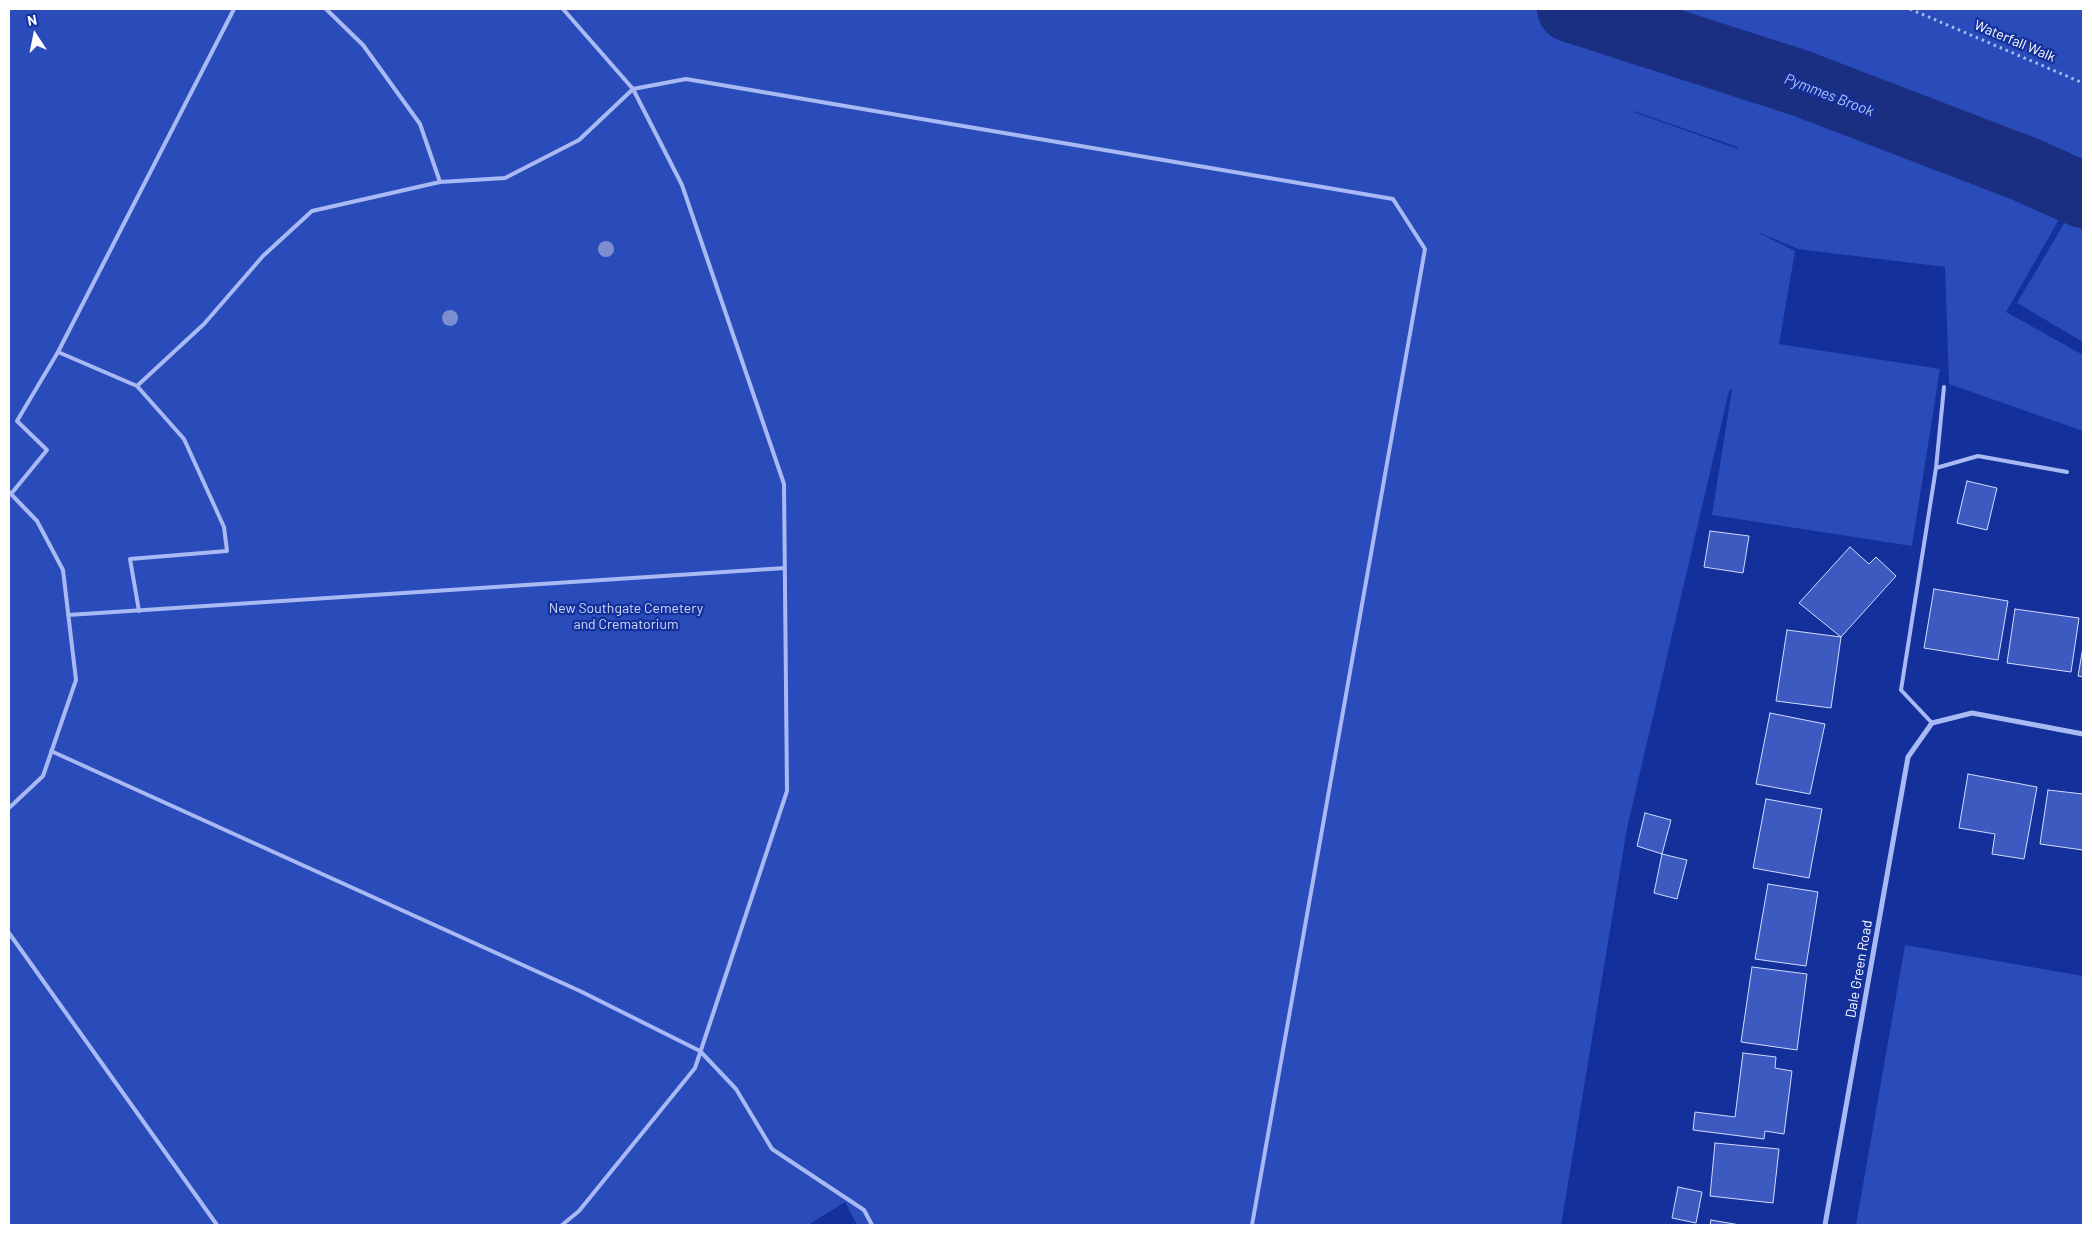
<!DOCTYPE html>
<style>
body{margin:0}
#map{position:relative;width:2092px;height:1234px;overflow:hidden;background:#14309a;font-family:Barlow,sans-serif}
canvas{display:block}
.frame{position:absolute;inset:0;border:10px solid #fff;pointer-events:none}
.north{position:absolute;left:10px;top:10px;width:50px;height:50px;-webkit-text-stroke:4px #14309a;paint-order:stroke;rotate:349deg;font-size:14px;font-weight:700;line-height:20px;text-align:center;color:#fff}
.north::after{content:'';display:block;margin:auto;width:18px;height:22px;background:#fff;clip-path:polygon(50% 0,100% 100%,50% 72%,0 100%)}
</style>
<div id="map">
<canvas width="2092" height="1234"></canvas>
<div class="frame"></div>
<div class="north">N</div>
</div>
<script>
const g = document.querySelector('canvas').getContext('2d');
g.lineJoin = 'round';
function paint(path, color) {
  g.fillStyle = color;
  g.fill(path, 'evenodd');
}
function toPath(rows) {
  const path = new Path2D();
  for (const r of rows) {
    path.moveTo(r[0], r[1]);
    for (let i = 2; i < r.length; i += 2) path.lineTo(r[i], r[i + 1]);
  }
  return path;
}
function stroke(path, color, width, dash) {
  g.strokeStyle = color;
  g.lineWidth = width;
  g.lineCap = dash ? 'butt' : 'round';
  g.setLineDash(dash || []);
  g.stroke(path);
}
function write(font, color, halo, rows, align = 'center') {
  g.font = font + ' Barlow,sans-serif';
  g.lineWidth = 4.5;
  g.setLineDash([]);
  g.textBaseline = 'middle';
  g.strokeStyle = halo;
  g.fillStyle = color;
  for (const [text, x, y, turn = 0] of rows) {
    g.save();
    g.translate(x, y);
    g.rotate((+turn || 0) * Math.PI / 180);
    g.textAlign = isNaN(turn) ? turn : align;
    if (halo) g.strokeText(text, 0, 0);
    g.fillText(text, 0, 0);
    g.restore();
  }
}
paint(toPath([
 [9,9,2083,9,2083,219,2065,209,2006,312,2083,355,2083,431,1949,384,1945,267,1798,249,1753,230,1795,251,1779,344,1940,369,1912,546,1712,515,1732,389,1729,391,1627,828,1561,1225,857,1225,845,1202,808,1225,9,1225],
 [1633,111,1738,147,1738,149,1633,112],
 [2066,220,2083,230,2083,342,2017,303],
 [1905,945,2083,976,2083,1225,1856,1225]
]), '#2a4bba');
stroke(toPath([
 [1570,9,1800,83,2027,170,2083,195]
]), '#1a2f81', 66);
const building = toPath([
 [1967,481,1997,488,1987,530,1957,523,1967,481],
 [1710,531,1749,536,1743,573,1704,567,1710,531],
 [1850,547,1869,564,1876,557,1896,576,1841,637,1799,603,1850,547],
 [1934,589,2008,601,1998,660,1924,648,1934,589],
 [2015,609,2079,618,2071,672,2007,663,2015,609],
 [1787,630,1841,637,1831,708,1776,701,1787,630],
 [2083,647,2083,677,2078,676,2083,647],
 [1770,713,1825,724,1810,794,1756,784,1770,713],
 [1968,774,2037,787,2024,859,1992,854,1995,834,1959,828,1968,774],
 [2048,790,2083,794,2083,850,2040,844,2048,790],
 [1766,799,1822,809,1809,878,1753,868,1766,799],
 [1645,813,1671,820,1662,854,1637,846,1645,813],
 [1662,854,1687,860,1677,899,1654,893,1662,854],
 [1768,884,1818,892,1806,966,1755,959,1768,884],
 [1752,967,1807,974,1797,1050,1741,1042,1752,967],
 [1743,1053,1776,1057,1775,1068,1792,1071,1784,1134,1765,1131,1764,1139,1693,1130,1695,1112,1735,1117,1743,1053],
 [1715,1143,1779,1149,1773,1203,1710,1196,1715,1143],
 [1678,1187,1702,1192,1696,1223,1672,1218,1678,1187],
 [1711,1220,1740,1225,1710,1225,1711,1220]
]);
paint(building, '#3d5ac1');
stroke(building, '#d1dbfd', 1);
stroke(toPath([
 [1910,9,2083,83]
]), '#a9b9f3', 3, [2.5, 4]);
stroke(toPath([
 [326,9,363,45,420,124,440,182],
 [137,386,204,324,263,256,312,211,440,182,505,178,579,140,633,89,686,79,1393,199,1425,249,1252,1225],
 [1936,468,1944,387],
 [9,492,37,521,63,570,76,680,43,776,9,808],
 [11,494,47,450,17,421,58,352],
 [139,611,130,559,227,551,224,527,184,439,137,386,58,352,234,9],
 [68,615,785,568],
 [1932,723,1901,690,1936,468,1978,456,2067,472],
 [51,751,580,991,700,1051,736,1089,772,1149,864,1210,872,1225],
 [9,933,217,1225],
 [562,1225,579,1211,695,1068,787,791,784,484,682,185,633,89,563,9]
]), '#a9b9f3', 4);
stroke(toPath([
 [1825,1225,1908,757,1932,723,1972,713,2083,734]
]), '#a9b9f3', 5);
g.fillStyle = '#7c8ed0';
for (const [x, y] of [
 [606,249],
 [450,318]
]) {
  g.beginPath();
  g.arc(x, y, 8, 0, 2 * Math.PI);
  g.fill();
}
write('14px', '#fff', '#14309a', [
 ["Waterfall Walk",2015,41,23],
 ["Dale Green Road",1859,969,-80]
]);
write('14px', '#d1dbfd', '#14309a', [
 ["New Southgate Cemetery",626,608],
 ["and Crematorium",626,624]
]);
write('italic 15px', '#b5c5f9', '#14309a', [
 ["Pymmes Brook",1829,95,21]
]);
</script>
